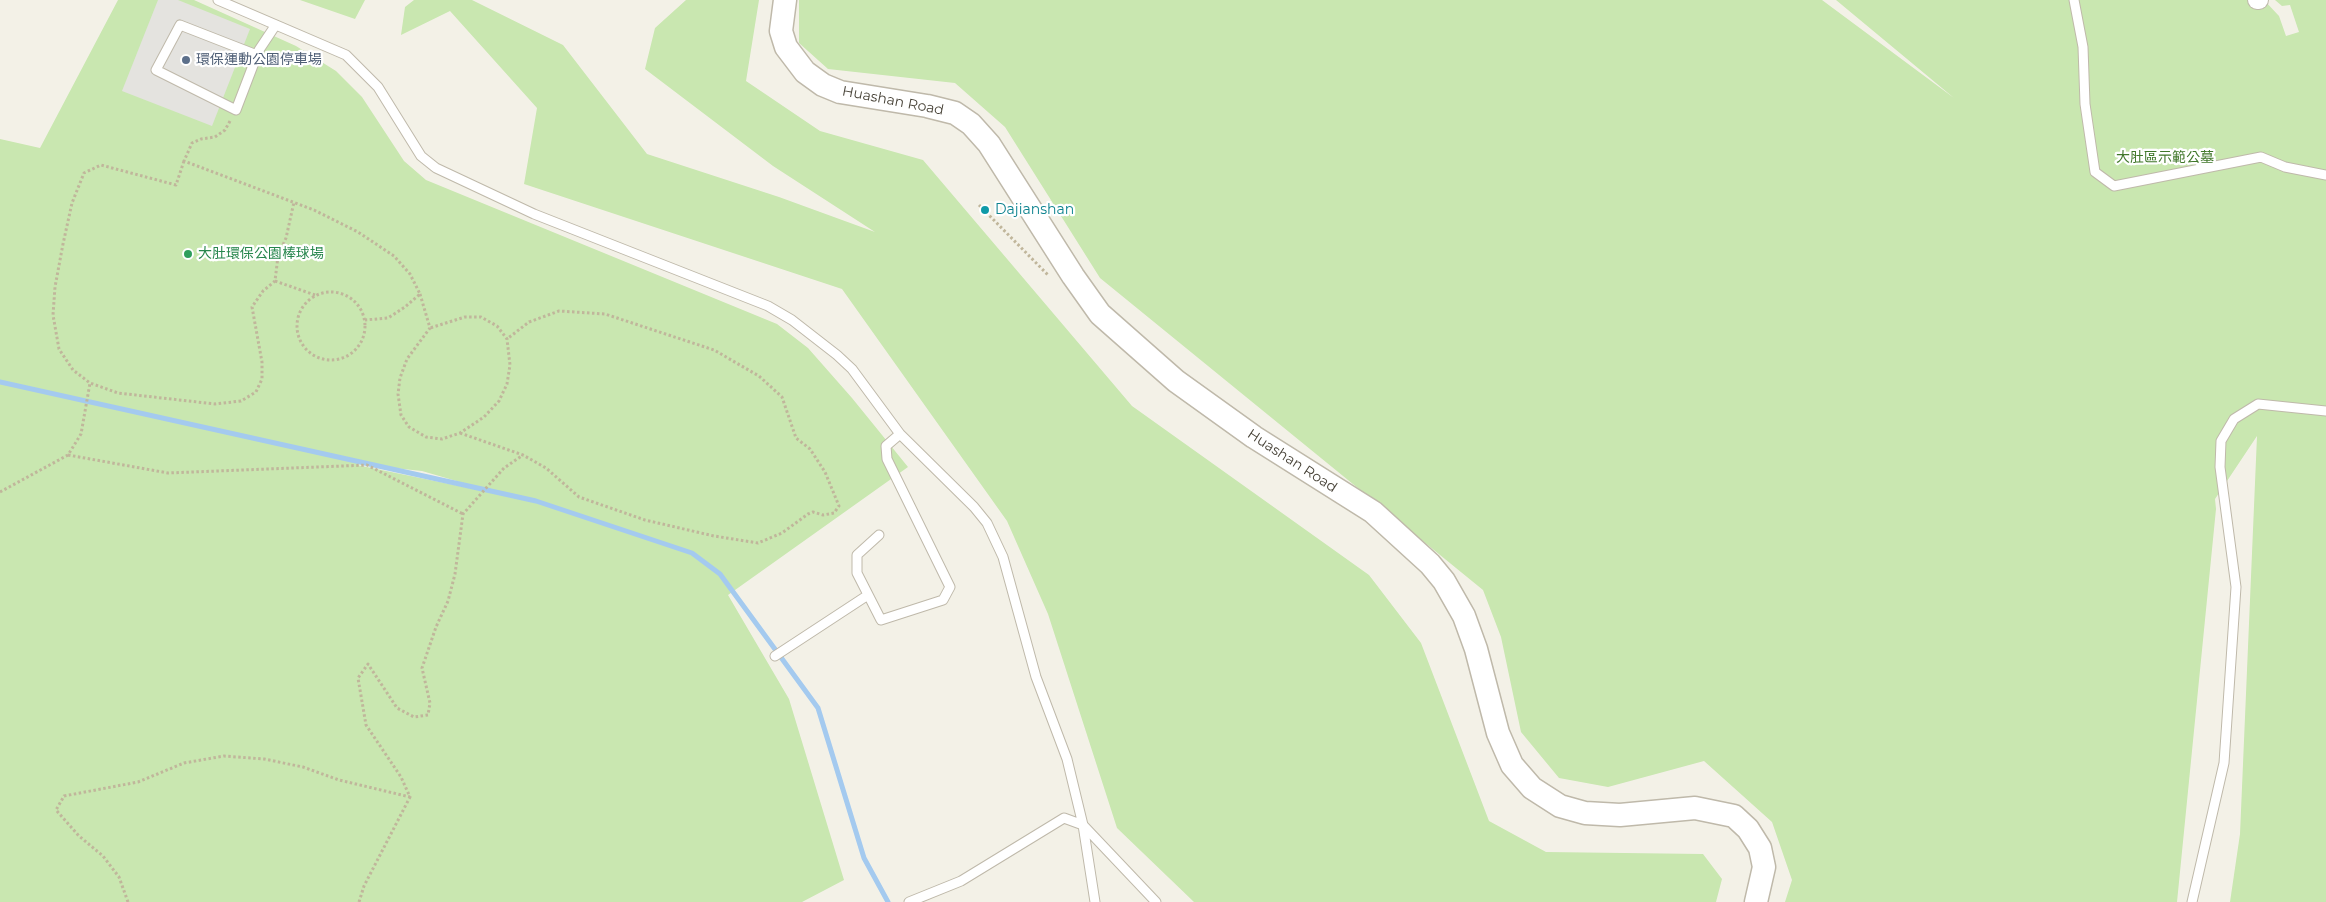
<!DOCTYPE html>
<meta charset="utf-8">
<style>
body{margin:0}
canvas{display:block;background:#f3f1e7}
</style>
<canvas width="2326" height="902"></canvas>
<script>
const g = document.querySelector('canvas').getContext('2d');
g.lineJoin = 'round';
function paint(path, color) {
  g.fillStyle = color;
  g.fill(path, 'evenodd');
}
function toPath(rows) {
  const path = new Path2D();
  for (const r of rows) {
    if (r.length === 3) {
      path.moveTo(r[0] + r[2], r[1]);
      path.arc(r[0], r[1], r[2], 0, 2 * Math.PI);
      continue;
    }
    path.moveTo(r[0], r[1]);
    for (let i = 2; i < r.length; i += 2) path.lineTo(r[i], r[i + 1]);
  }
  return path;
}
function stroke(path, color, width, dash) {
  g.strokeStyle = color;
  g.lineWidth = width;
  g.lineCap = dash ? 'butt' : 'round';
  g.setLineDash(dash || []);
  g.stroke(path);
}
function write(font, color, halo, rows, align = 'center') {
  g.font = font + ' Montserrat,"Noto Sans TC",sans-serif';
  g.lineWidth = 4.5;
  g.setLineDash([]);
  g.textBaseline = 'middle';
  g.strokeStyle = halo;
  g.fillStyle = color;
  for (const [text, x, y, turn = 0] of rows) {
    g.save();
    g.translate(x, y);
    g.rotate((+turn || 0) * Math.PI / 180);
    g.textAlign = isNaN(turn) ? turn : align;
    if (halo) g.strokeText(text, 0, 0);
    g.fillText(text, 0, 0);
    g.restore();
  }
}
paint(toPath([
 [118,0,194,0,296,46,336,71,362,97,404,161,426,180,777,324,808,348,852,398,908,467,728,595,789,699,844,880,802,902,0,902,0,139,40,148],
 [356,464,422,471,508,496,357,465],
 [300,0,365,0,355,19],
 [414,0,472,0,563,45,647,154,779,197,875,232,773,166,645,69,655,28,686,0,759,0,746,81,820,131,923,160,1132,406,1369,575,1421,643,1489,821,1546,852,1703,854,1722,879,1716,902,1194,902,1117,828,1048,614,1007,521,842,289,524,184,537,108,450,11,401,35,405,7],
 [799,0,1822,0,1954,98,1836,0,2264,0,2279,16,2286,36,2299,32,2290,5,2282,6,2275,0,2326,0,2326,902,2230,902,2240,834,2257,436,2215,499,2216,509,2177,902,1785,902,1792,880,1772,822,1704,761,1608,787,1559,778,1521,732,1501,637,1483,590,1100,278,1005,127,955,83,828,69,799,43]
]), '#c9e7b0');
paint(toPath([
 [158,0,178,0,250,29,212,126,122,91]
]), '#e4e3df');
stroke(toPath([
 [0,382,536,501,692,553,720,574,818,708,864,858,888,902]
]), '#a4caef', 5);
const service = toPath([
 [218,0,346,55,378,87,421,156,436,168,534,214,768,306,792,320,837,355,852,369,900,434,974,507,987,523,1003,557,1036,677,1067,759,1083,825,1095,902],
 [2074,0,2083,47,2085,104,2095,172,2114,186,2261,157,2285,167,2326,175],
 [257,55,180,25,156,70,236,110,257,55,259,50,275,26],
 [879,535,857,555,857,573,881,620,943,600,950,587,887,459,886,446,900,434],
 [775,656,868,595],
 [909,902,961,881,1064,818,1083,825,1156,902],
 [2192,902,2224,763,2236,587,2220,467,2221,441,2234,419,2258,404,2326,411]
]);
const minor = toPath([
 [2257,0,2259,0]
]);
const tertiary = toPath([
 [785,0,781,31,786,47,805,72,823,85,840,92,927,106,955,113,971,124,989,144,1073,276,1100,314,1176,381,1254,437,1373,512,1430,564,1444,581,1464,616,1476,649,1498,733,1512,765,1532,788,1560,806,1585,813,1620,815,1695,808,1734,816,1748,829,1760,848,1764,867,1756,902]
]);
stroke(service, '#bfb9aa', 11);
stroke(minor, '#bfb9aa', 20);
stroke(tertiary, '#bfb9aa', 25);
stroke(toPath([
 [230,121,225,130,215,137,201,139,192,143,184,161,314,210,358,232,394,256,410,274,420,294,405,307,388,318,365,320],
 [184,161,176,185,101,165,84,173,72,203,63,244,55,287,53,315,59,349,73,370,90,383,118,393,215,404,241,401,256,392,262,379,262,362,252,307,263,291,275,281,278,256,286,238,294,202],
 [979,205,1048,275],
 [275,281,315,295],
 [331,326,34],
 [420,294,430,328,407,359,400,378,398,394,401,415,409,427,426,437,442,439,460,433,484,417,499,401,507,384,510,365,507,339,497,326,481,317,465,317,430,328],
 [460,433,523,455,546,468,579,497,645,520,714,536,758,543,782,533,808,514,813,512,823,515,834,513,839,506,825,472,810,449,796,438,782,397,759,376,714,350,605,314,559,311,529,322,507,339],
 [68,455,168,473,367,465,463,514],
 [0,492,68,455,81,434,90,383],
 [128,902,119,877,103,856,79,836,56,810,64,796,138,782,184,763,224,756,264,759,303,767,339,780,410,797],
 [359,902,364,886,410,797,401,777,366,725,358,678,368,664,397,708,414,717,428,715,430,703,422,668,436,627,448,601,455,574,463,514,504,468,523,455]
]), '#c0b69b', 3, [2.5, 2.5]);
stroke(service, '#fff', 9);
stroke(minor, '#fff', 18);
stroke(tertiary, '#fff', 22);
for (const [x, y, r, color] of [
 [186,60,5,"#5c6f8a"],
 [985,210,5,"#0f9aa8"],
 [188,254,5,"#2e9e5b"]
]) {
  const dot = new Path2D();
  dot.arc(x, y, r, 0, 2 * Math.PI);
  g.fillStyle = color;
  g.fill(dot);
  stroke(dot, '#fff', 2);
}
write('14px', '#4e5e75', '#fff', [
 ["環保運動公園停車場",196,60]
], 'left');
write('14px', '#464136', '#fff', [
 ["Huashan Road",893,101,11],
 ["Huashan Road",1292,461,33]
]);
write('14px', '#40772a', '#fff', [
 ["大肚區示範公墓",2165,158]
]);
write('14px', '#0d838f', '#fff', [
 ["Dajianshan",995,210]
], 'left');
write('14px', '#27864d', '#fff', [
 ["大肚環保公園棒球場",198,254]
], 'left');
</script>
